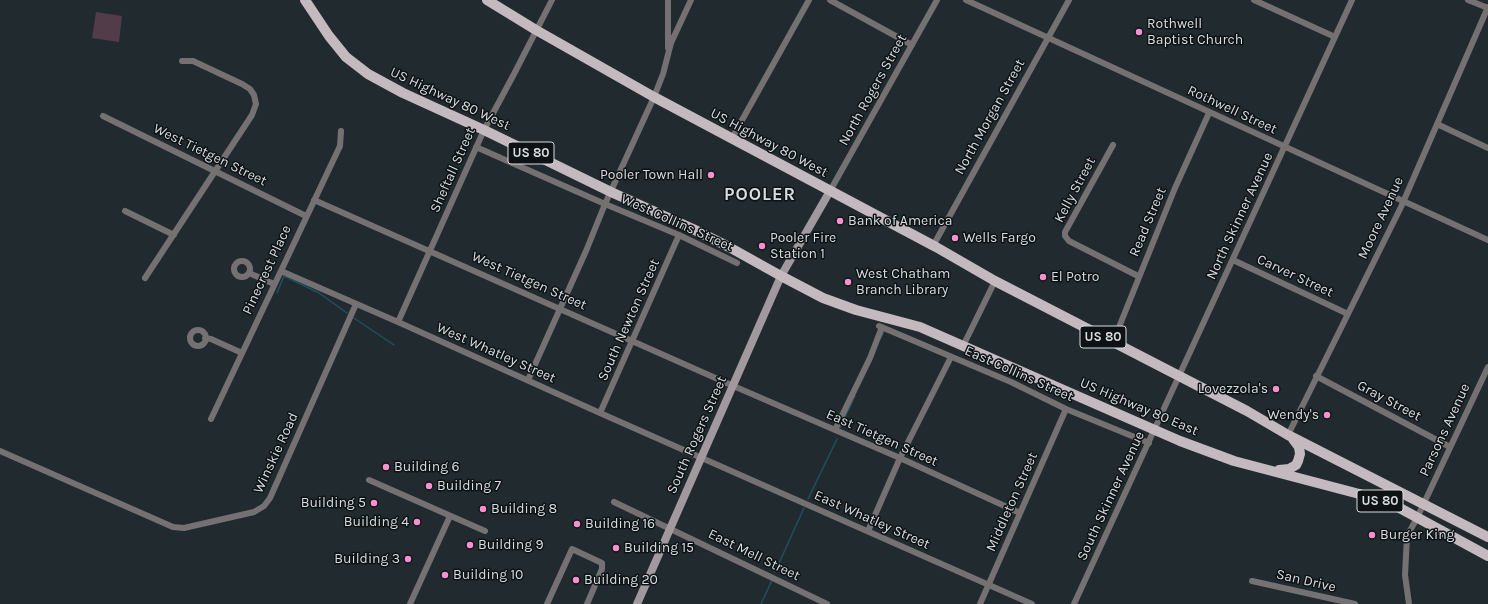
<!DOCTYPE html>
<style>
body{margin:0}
canvas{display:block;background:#212b2f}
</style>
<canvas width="1488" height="604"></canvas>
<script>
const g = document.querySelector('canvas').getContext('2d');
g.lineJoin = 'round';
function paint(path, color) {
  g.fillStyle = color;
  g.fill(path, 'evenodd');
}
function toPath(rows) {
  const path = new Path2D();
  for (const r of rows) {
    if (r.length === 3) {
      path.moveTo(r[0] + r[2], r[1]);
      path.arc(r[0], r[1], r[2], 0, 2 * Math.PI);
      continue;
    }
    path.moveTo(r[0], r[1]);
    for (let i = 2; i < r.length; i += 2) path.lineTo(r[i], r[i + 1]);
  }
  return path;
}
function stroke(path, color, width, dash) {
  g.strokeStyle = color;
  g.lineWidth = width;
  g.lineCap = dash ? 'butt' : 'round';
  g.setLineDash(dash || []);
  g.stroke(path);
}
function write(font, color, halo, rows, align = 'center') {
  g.font = font + ' Karla,sans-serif';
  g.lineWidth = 3;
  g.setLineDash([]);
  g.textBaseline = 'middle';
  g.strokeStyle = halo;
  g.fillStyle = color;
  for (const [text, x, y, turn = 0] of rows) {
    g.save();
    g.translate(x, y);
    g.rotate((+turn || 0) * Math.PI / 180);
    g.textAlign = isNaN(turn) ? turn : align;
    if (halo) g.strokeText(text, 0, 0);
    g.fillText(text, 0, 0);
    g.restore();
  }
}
paint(toPath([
 [96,12,122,16,119,42,92,38]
]), '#533c49');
stroke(toPath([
 [277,293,284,276,319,293,347,313],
 [354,318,394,345],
 [880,339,884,332],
 [840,428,855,396],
 [808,499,837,439],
 [775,572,804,508],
 [761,604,772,580]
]), '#1d5060', 1.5);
stroke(toPath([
 [830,0,912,45],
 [966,0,1488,240],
 [1254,0,1335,37],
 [1468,0,1488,8],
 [668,48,668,0],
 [103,116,306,216],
 [1437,124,1488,148],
 [732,138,809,0],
 [1113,145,1065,232,1065,236,1069,241,1138,276],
 [476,147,605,204,679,235,737,263],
 [830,191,937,0],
 [314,200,738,388,900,458,1020,513],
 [125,211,174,235],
 [933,246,1069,0],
 [1233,260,1348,314],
 [242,269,8],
 [281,271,398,322,600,413,1032,604],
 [249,273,274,284],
 [145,278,252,115,256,104,254,95,250,89,242,84,193,61,182,61],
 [398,322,484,130,514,74,552,0],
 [879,326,1011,382,1066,409,1149,443],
 [198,338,8],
 [205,338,211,339,242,353],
 [1113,342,1175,188,1209,113],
 [963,346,995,281],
 [1316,376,1450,447],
 [528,380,586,251,605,204,654,97,663,74,671,43,691,0],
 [600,413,679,235],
 [211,419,340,146,341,131],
 [835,430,870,358,882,327],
 [1288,435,1401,207,1488,7],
 [0,451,173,527,184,528,254,512,264,506,270,498,356,304],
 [369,480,485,531],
 [614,502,827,604],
 [868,531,900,458,951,357],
 [1252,581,1355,604],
 [410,604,450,516],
 [547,604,572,549,602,563,602,569,587,604],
 [980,604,1066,409],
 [1074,604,1352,0],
 [1409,604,1405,575,1407,536,1417,518,1488,367]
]), '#757173', 6);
stroke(toPath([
 [637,604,781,276,830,191]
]), '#a1999d', 8);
stroke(toPath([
 [305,0,329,36,346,57,368,74,403,93,484,130,611,192,693,229,729,247,781,276,823,298,856,310,920,327,1180,441,1234,461,1367,496,1396,506,1488,556],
 [487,0,536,30,654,97,936,247,995,281,1247,411,1288,435,1488,537],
 [1279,470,1289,469,1296,465,1298,461,1300,454,1299,447,1293,439]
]), '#c3b9be', 10);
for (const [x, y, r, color] of [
 [1139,32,4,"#f690cf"],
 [711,175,4,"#f690cf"],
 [840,221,4,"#f690cf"],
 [955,238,4,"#f690cf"],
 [762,246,4,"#f690cf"],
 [1043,277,4,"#f690cf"],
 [848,282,4,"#f690cf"],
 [1276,389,4,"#f690cf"],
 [1327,415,4,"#f690cf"],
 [386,467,4,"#f690cf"],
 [429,486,4,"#f690cf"],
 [374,503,4,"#f690cf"],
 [483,509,4,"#f690cf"],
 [417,522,4,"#f690cf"],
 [577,524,4,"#f690cf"],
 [1372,535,4,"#f690cf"],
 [470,545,4,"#f690cf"],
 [616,548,4,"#f690cf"],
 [408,559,4,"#f690cf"],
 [445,575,4,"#f690cf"],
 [576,580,4,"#f690cf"]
]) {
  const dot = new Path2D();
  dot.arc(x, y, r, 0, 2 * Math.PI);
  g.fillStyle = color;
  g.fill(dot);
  stroke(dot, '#0e1214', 1.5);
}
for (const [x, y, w] of [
 [531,153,46],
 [1103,337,46],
 [1380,501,46]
]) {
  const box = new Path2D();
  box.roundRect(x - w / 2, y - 11, w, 22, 3);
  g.fillStyle = '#0e1214';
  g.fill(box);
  stroke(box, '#d6dde0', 1);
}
write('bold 13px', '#d6dde0', null, [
 ["US 80",531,153],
 ["US 80",1103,337],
 ["US 80",1380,501]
]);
write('14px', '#d6dde0', '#0e1214', [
 ["Rothwell",1147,24],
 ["Baptist Church",1147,40],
 ["Pooler Town Hall",703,175,"right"],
 ["Bank of America",848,221],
 ["Pooler Fire",770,238],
 ["Station 1",770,254],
 ["Wells Fargo",963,238],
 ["West Chatham",856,274],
 ["Branch Library",856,290],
 ["El Potro",1051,277],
 ["Lovezzola's",1268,389,"right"],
 ["Wendy's",1319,415,"right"],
 ["Building 6",394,467],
 ["Building 7",437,486],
 ["Building 5",366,503,"right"],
 ["Building 8",491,509],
 ["Building 4",409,522,"right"],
 ["Building 16",585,524],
 ["Burger King",1380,535],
 ["Building 9",478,545],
 ["Building 15",624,548],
 ["Building 3",400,559,"right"],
 ["Building 10",453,575],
 ["Building 20",584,580]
], 'left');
write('14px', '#d6dde0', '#0e1214', [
 ["North Rogers Street",873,90,-61],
 ["US Highway 80 West",450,99,25],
 ["Rothwell Street",1232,110,25],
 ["North Morgan Street",990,117,-61],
 ["US Highway 80 West",769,143,28],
 ["West Tietgen Street",210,155,26],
 ["Sheftall Street",453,170,-66],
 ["Kelly Street",1075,190,-62],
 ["North Skinner Avenue",1240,216,-65],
 ["Moore Avenue",1381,218,-65],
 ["Read Street",1148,222,-67],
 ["West Collins Street",677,223,24],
 ["Pinecrest Place",267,270,-65],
 ["Carver Street",1295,276,25],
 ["West Tietgen Street",529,281,24],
 ["South Newton Street",629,320,-66],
 ["West Whatley Street",496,353,24],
 ["East Collins Street",1019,374,24],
 ["Gray Street",1389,401,28],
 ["US Highway 80 East",1139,407,23],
 ["Parsons Avenue",1445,430,-65],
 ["South Rogers Street",697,435,-66],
 ["East Tietgen Street",882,438,24],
 ["Winskie Road",276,453,-65],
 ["South Skinner Avenue",1111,496,-65],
 ["Middleton Street",1012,502,-66],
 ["East Whatley Street",872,520,24],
 ["East Mell Street",754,555,26],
 ["San Drive",1306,581,13]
]);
g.letterSpacing = '1px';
write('bold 18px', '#d6dde0', '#0e1214', [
 ["POOLER",760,195]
]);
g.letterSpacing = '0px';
</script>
